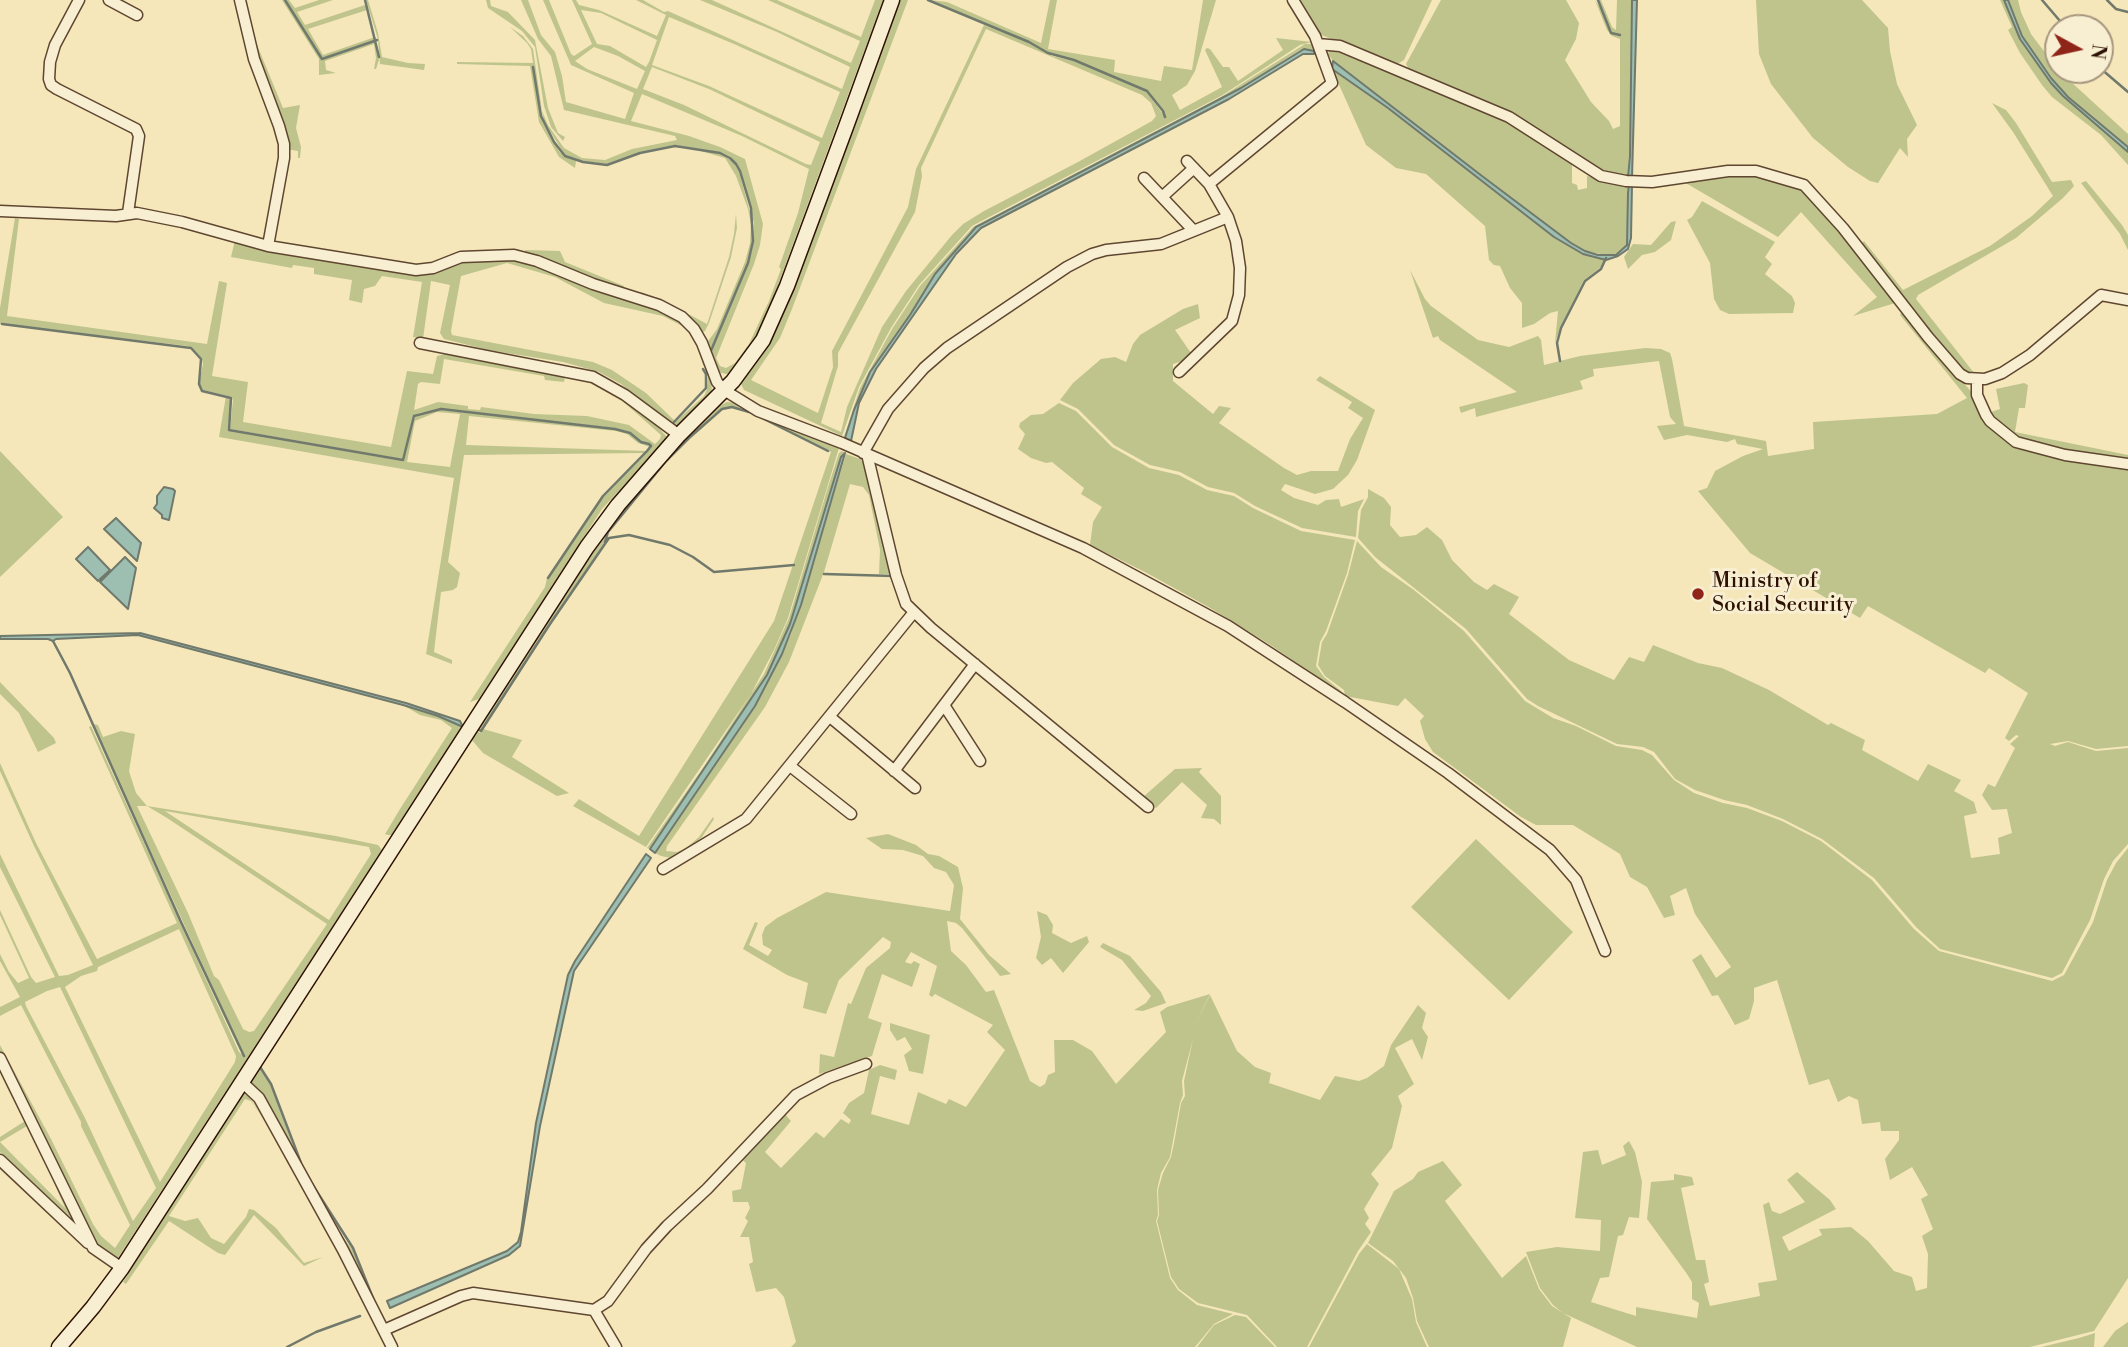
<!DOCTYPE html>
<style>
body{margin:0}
#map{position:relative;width:2128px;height:1347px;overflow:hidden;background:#f5e7b9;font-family:"Libre Bodoni",serif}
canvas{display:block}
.north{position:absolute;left:2044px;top:14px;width:70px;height:70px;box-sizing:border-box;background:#f8efd2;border:2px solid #a7967f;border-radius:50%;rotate:98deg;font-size:19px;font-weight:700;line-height:28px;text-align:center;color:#2d1103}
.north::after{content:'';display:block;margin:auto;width:24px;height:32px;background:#8f2418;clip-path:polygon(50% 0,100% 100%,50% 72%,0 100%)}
</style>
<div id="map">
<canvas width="2128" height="1347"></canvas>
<div class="north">N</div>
</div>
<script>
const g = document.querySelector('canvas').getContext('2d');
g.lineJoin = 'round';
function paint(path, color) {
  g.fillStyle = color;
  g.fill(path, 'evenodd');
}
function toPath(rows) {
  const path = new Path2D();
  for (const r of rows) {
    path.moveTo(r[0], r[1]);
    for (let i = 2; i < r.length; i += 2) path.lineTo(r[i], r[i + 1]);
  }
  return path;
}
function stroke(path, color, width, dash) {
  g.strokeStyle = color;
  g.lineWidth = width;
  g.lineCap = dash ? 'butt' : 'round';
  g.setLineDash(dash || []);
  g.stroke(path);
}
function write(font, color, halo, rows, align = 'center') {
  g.font = font + ' "Libre Bodoni",serif';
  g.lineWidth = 6;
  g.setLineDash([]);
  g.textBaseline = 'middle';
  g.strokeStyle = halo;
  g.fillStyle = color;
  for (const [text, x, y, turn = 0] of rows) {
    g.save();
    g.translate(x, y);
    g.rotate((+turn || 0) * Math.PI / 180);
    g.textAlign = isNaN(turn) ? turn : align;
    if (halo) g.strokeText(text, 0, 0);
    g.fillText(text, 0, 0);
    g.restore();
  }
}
paint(toPath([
 [245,0,255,40,283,108,300,105,296,128,301,147,300,158,298,158,298,151,286,149,260,70],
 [282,0,284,0,322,60,376,41,379,60,376,69,374,69,376,58,374,44,325,61,326,70,336,73,319,75,319,59],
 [286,0,289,0,295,8,319,0,333,0,297,12,305,25,365,5,367,10,308,29,323,55,375,37,376,39,322,58],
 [366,0,368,0,378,33,382,57,408,63,425,64,424,70,380,64,378,39],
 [486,0,490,0,491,6,508,12,535,40,548,108,558,133,565,137,563,141,551,127,544,106,535,47,522,31,488,8],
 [521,0,528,0,541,35,555,52,562,76,566,102,625,119,634,93,571,65,543,0,549,0,571,54,574,56,592,44,572,0,576,0,579,5,599,10,657,36,666,15,636,0,643,0,664,12,668,11,842,89,850,67,777,32,700,0,712,0,851,63,860,41,768,0,777,0,861,37,875,0,883,0,768,312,758,336,730,375,718,372,710,355,752,251,754,223,741,171,731,157,725,154,675,145,640,152,607,164,583,161,565,155,544,122,533,67,543,123,559,151,564,156,576,161,575,168,559,157,539,122,530,66,457,64,457,62,533,63,531,49,527,43,510,27,523,36,533,49,542,111,548,125,564,148,582,158,605,160,632,149,677,140,675,136,564,110,551,56,538,39],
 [581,10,601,13,657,40,649,62,646,67,610,46,597,44],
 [669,17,734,44,840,92,822,138,709,86,652,65],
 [594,47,618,56,645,71,637,89,587,69,575,61],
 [652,67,709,89,820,142,811,165,806,164,684,105,643,89],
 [642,94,742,136,809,169,798,213,779,267,781,269,769,301,749,344,735,363,726,368,720,366,716,358,754,264,760,245,763,224,745,159,720,147,689,136,631,121],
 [898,0,908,0,792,309,780,338,751,380,818,413,833,367,832,351,908,207,916,169,984,25,1028,42,1052,56,1074,61,1147,92,1165,117,1163,111,1147,91,1074,60,1052,54,1029,41,930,0,947,2,1041,43,1050,0,1057,0,1048,49,1115,60,1114,72,1161,81,1164,66,1192,70,1203,0,1216,0,1195,71,1187,85,1172,95,1180,110,1222,87,1205,50,1207,48,1210,49,1223,67,1229,67,1238,81,1283,50,1276,38,1312,42,1300,45,1221,96,972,226,919,285,891,328,859,387,842,436,744,390,740,382,759,358,776,329],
 [986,29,1142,95,1151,103,1156,116,1152,121,1078,162,984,211,963,224,952,235,906,291,882,327,847,407,841,432,821,423,838,366,838,353,915,212,922,176,921,168],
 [1299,0,1432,0,1404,60,1396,65,1319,34],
 [1441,0,1566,0,1579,23,1576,39,1565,60,1591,102,1609,121,1613,129,1620,126,1620,39,1612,36,1607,30,1595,0,1602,11,1610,33,1619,36,1611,32,1599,0,1601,0,1612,27,1616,30,1617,0,1632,0,1630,156,1628,177,1598,169,1410,71,1406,64],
 [1756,0,1862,0,1888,28,1890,51,1897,84,1917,125,1907,139,1908,157,1900,148,1878,183,1870,181,1848,167,1813,138,1771,84,1759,54],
 [2000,0,2004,0,2021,39,2063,96,2128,152,2128,165,2101,135,2052,97,2042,85,2020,53,2008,30,2012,27],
 [2008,0,2018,0,2021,12,2031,34,2058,70,2128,134,2128,147,2068,97,2051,78,2022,36],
 [1305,44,1313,44,1317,52,1300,50,1241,88,982,222,969,233,935,274,910,315,865,381,845,438,844,437,860,388,892,329,920,286,973,227,1221,97],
 [1330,49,1509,122,1569,161,1572,164,1572,183,1577,185,1578,190,1587,188,1587,176,1629,184,1627,245,1617,255,1606,255,1585,251,1571,243,1346,72,1333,61,1328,54],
 [1332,69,1388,108,1554,237,1583,254,1606,260,1601,267,1584,280,1560,328,1555,343,1558,311,1550,313,1534,324,1522,328,1522,303,1510,288,1500,266,1494,265,1489,260,1485,226,1426,174,1396,168,1366,145],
 [1992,103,2006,110,2016,123,2052,182,2071,180,2074,186,2063,198,2016,238,1918,295,1916,299,1978,378,1968,376,1933,337,1861,244,1864,241,1903,290,1990,246,2032,216,2053,196,2013,132],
 [690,148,720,154,733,161,739,171,753,223,752,241,747,263,709,353,706,344,717,329,745,262,750,243,751,224,748,209,736,176,725,158],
 [1751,173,1797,186,1803,191,1858,251,1895,303,1853,316,1877,297,1801,212,1778,237,1684,182],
 [2086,181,2122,225,2128,235,2128,250,2120,234,2081,183],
 [1702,201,1775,242,1765,257,1772,264,1765,274,1792,296,1795,303,1793,313,1729,314,1720,310,1714,299,1710,263,1687,220,1692,217],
 [736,214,737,228,731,257,709,323,705,331,701,333,640,296,641,292,664,301,707,324,729,257,734,234],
 [15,218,19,219,7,316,207,344,219,281,227,283,212,376,248,382,243,422,391,447,407,371,433,374,437,356,445,354,587,379,624,398,655,424,668,438,602,509,479,699,470,702,545,587,547,578,584,524,603,497,645,453,464,455,448,562,460,573,457,587,453,590,441,592,434,652,452,660,452,664,426,654,454,478,219,437,226,396,232,401,228,430,403,461,415,417,441,410,615,429,629,434,640,442,651,446,649,443,641,441,630,432,615,428,441,409,419,413,414,416,402,459,230,429,233,400,232,397,202,390,199,384,203,364,202,359,188,346,0,324,0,308],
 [444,359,544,376,545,380,564,382,565,377,588,382,619,398,661,435,660,439,655,444,629,425,587,416,534,414,481,407,480,410,468,409,468,406,438,402,414,410,418,384,421,382,440,384],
 [437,412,460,414,450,467,407,462,415,421],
 [469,416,616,431,627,434,638,443,650,447,647,451,466,445],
 [1676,221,1671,240,1655,252,1642,255,1628,269,1624,257,1633,244,1651,245,1671,222],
 [235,240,416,272,468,259,514,258,654,306,684,322,700,346,684,327,663,316,604,303,555,277,507,263,461,276,451,331,452,335,593,362,612,370,646,393,674,420,674,423,704,396,707,389,708,376,702,362,704,356,711,378,712,393,680,430,621,384,599,372,563,362,488,350,444,339,440,333,450,285,431,281,423,339,413,337,422,282,382,276,375,286,364,289,362,303,349,300,352,280,314,274,314,268,293,265,292,268,231,257],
 [525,250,560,251,565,262,624,286,623,290,525,255],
 [1410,270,1425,299,1431,306,1478,340,1509,347,1538,336,1541,340,1544,365,1580,356,1645,348,1661,349,1670,353,1672,359,1684,426,1766,441,1768,456,1814,449,1813,422,1937,414,1967,398,1900,315,1902,312,1975,396,2010,440,2128,466,2128,746,2096,749,2068,741,2050,744,2055,746,2068,742,2096,751,2128,748,2128,844,2113,861,2104,879,2090,920,2062,973,2052,978,1940,949,1916,927,1874,878,1822,839,1783,819,1747,805,1724,800,1695,790,1675,779,1654,752,1643,747,1617,744,1538,706,1527,699,1466,629,1375,557,1358,538,1361,510,1368,497,1368,489,1384,498,1391,507,1390,525,1400,537,1416,535,1427,527,1442,540,1452,560,1474,582,1487,590,1494,584,1519,597,1509,614,1569,660,1614,680,1629,657,1644,662,1653,645,1698,663,1722,668,1769,690,1828,725,1831,723,1865,740,1862,750,1918,781,1928,764,1961,780,1954,791,1974,802,1977,813,1964,816,1971,858,2000,854,1998,838,2012,833,2007,809,1992,810,1982,795,1988,784,1995,787,2015,748,2010,744,2019,736,2016,735,2009,741,2005,738,2028,693,1989,668,1985,673,1868,606,1860,618,1750,553,1698,491,1707,488,1715,471,1743,456,1763,449,1737,444,1735,439,1727,442,1687,435,1664,440,1657,426,1676,424,1670,417,1659,361,1593,369,1594,376,1580,381,1583,389,1476,417,1475,408,1461,413,1459,407,1517,392,1440,340,1438,336,1433,338],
 [1198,304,1200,318,1175,330,1191,353,1189,359,1173,364,1173,381,1213,414,1219,406,1231,408,1219,423,1284,468,1297,475,1311,471,1338,471,1350,439,1363,418,1348,408,1352,402,1316,380,1320,376,1375,410,1357,460,1348,475,1333,489,1315,494,1285,484,1281,490,1294,498,1318,505,1326,500,1339,499,1341,507,1364,499,1358,511,1356,537,1302,528,1255,506,1234,493,1208,487,1180,472,1150,465,1114,445,1078,409,1060,400,1073,383,1101,359,1115,357,1126,362,1133,344,1140,335,1183,309],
 [2024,383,2028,385,2025,408,2019,408,2015,432,2128,455,2128,464,2016,441,1988,413,2000,409,1996,389],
 [727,402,737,403,839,448,788,618,774,650,751,694,646,847,573,806,579,799,639,836,774,621,831,452,742,408,726,407,714,414,665,460,608,532,604,543,481,731,476,728,603,533,676,447,719,406],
 [1059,403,1076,411,1112,447,1149,468,1179,475,1207,490,1234,496,1253,508,1301,531,1355,540,1347,573,1326,631,1320,642,1316,666,1324,677,1341,691,1342,694,1269,644,1212,609,1145,572,1090,545,1093,522,1102,507,1081,494,1084,488,1052,462,1046,463,1031,458,1018,449,1025,434,1019,427,1020,423,1031,415,1043,414],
 [0,451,63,517,0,577],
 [842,451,845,453,841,457,790,624,767,675,650,849,647,848,705,765,764,674,789,618,828,487,839,453],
 [846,454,860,459,864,463,891,574,879,574,880,550,869,495,863,487,850,484,824,572,789,662,765,707,667,846,666,851,677,852,685,849,699,837,713,817,714,819,702,837,689,848,671,858,661,856,655,853,755,706,782,654,791,634],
 [1357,541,1381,567,1414,590,1464,631,1525,701,1553,718,1576,726,1616,746,1642,750,1652,755,1674,780,1694,793,1723,803,1747,808,1782,821,1821,841,1872,880,1914,929,1939,951,2052,981,2064,975,2093,922,2107,880,2116,863,2128,848,2128,1278,2094,1331,2030,1347,1637,1347,1563,1313,1553,1305,1540,1288,1526,1252,1557,1247,1600,1251,1601,1220,1575,1218,1583,1152,1598,1150,1602,1165,1626,1155,1623,1146,1629,1141,1635,1152,1642,1182,1639,1218,1629,1217,1623,1235,1618,1236,1609,1277,1600,1278,1591,1302,1636,1316,1636,1307,1697,1318,1699,1303,1692,1299,1692,1282,1687,1274,1647,1219,1651,1182,1674,1180,1674,1174,1692,1177,1694,1185,1681,1188,1696,1260,1705,1260,1709,1282,1704,1284,1710,1306,1760,1296,1758,1283,1777,1280,1763,1205,1769,1202,1772,1211,1780,1214,1805,1202,1787,1180,1797,1172,1830,1200,1836,1209,1782,1237,1789,1251,1822,1235,1819,1229,1851,1227,1868,1241,1894,1271,1912,1277,1916,1291,1927,1288,1928,1254,1922,1236,1933,1229,1921,1199,1928,1195,1912,1167,1890,1180,1885,1159,1899,1140,1899,1131,1881,1131,1880,1122,1862,1124,1858,1100,1849,1096,1838,1102,1829,1079,1809,1085,1777,980,1754,988,1754,1001,1749,1019,1735,1025,1718,995,1712,996,1692,960,1701,954,1716,978,1731,967,1695,914,1686,888,1670,896,1675,915,1664,918,1647,887,1630,877,1620,854,1573,825,1536,825,1521,817,1433,752,1425,739,1420,721,1424,716,1405,698,1398,706,1345,696,1344,690,1325,676,1318,665,1322,642,1327,634,1348,575],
 [0,682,54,738,56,743,38,752,19,713,0,694],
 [403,705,438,716,463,727,392,835,388,835,385,834,400,809,452,728,441,720,420,715],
 [93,724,98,725,103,737,121,731,135,734,129,771,136,793,147,806,336,836,378,845,382,850,118,1258,113,1258,98,1247,0,1052,0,1045,51,1139,93,1224,101,1236,115,1248,130,1225,81,1126,81,1122,21,1005,0,1016,0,1007,20,997,0,961,0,954,9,972,18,983,29,978,0,915,0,910,31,977,36,983,55,977,0,867,0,854,59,976,68,975,93,965,34,846,0,771,0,763,36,843,97,959,177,923,89,727,91,726,239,1052,244,1056],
 [137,806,147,806,167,818,327,924,254,1031,249,1032,243,1029,219,980,214,976,188,913],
 [165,811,369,847,371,854,329,920],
 [179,929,236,1056,235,1062,160,1182,65,987,81,976,97,971,98,967],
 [60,987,156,1188,133,1221,85,1118,26,1006,25,1002,47,991],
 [476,729,480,733,483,729,522,740,512,757,569,793,557,796,483,753,471,739],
 [1202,768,1199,772,1221,796,1221,825,1214,819,1201,818,1207,805,1182,782,1156,808,1143,797,1175,769],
 [888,834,916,845,928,854,939,856,958,867,963,888,960,919,989,955,1011,974,1000,976,962,928,956,923,947,921,951,951,966,965,986,992,994,990,1030,1081,1040,1087,1045,1084,1048,1075,1055,1072,1054,1040,1073,1040,1092,1051,1116,1084,1166,1032,1160,1012,1167,1007,1210,994,1196,1023,1210,995,1237,1051,1255,1067,1271,1073,1269,1083,1320,1100,1335,1076,1359,1081,1367,1078,1384,1066,1391,1045,1418,1005,1426,1013,1422,1028,1428,1037,1422,1060,1412,1039,1395,1048,1414,1084,1398,1096,1402,1106,1392,1148,1371,1174,1379,1184,1364,1209,1369,1218,1365,1224,1371,1232,1358,1251,1307,1347,1277,1347,1247,1315,1198,1303,1179,1289,1171,1277,1157,1221,1159,1215,1158,1190,1163,1173,1171,1157,1174,1143,1181,1103,1185,1096,1184,1081,1193,1039,1182,1081,1183,1095,1180,1103,1170,1157,1161,1173,1157,1190,1158,1215,1156,1221,1170,1278,1178,1290,1197,1305,1233,1314,1214,1324,1195,1347,791,1347,796,1342,784,1297,776,1288,756,1292,749,1264,753,1262,749,1237,740,1237,748,1221,745,1218,750,1208,748,1202,733,1202,732,1191,741,1189,746,1163,740,1158,783,1112,791,1121,765,1152,781,1168,816,1132,824,1138,841,1119,849,1124,851,1120,843,1113,849,1103,864,1093,869,1070,880,1065,897,1070,895,1080,880,1076,871,1114,909,1125,918,1092,946,1104,949,1099,966,1107,1005,1050,987,1032,993,1025,935,994,932,997,929,995,937,966,911,952,905,962,911,964,914,961,920,964,912,987,882,974,868,1018,882,1023,872,1056,819,1074,820,1054,834,1057,848,1003,851,1004,866,968,890,948,891,942,883,937,839,980,826,1014,803,1008,808,983,787,975,743,949,755,922,758,923,749,945,768,956,772,950,763,945,762,935,765,927,777,918,826,892,950,911,954,885,946,872,934,868,923,856,903,850,882,849,866,838],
 [1476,839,1573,932,1509,1000,1411,907],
 [1037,911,1047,915,1053,925,1052,933,1071,943,1087,936,1089,942,1063,973,1051,958,1042,965,1036,958,1041,937],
 [1103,943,1130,956,1161,992,1166,1003,1143,1011,1134,1010,1146,1003,1151,996,1122,960,1100,947],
 [890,1023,930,1035,923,1074,909,1071,904,1055,912,1049,905,1037,897,1041,890,1030],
 [0,1062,72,1209,77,1224,61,1214,0,1152,0,1137,25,1121,0,1070],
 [27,1126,34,1136,65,1208,0,1142],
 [258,1066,270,1084,299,1162,338,1230,352,1249,370,1288,373,1302,305,1184,250,1080],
 [245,1091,266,1122,251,1101,245,1099,169,1216,185,1221,198,1218,211,1238,224,1244,246,1217,249,1209,254,1210,276,1228,304,1263,323,1257,304,1266,254,1215,225,1255,218,1253,169,1221,126,1284,123,1282,241,1093],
 [1443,1161,1462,1185,1445,1201,1502,1278,1526,1256,1539,1289,1552,1306,1571,1318,1563,1347,1429,1347,1417,1321,1413,1298,1406,1278,1393,1261,1368,1243,1394,1191,1413,1179,1418,1172],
 [1367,1244,1399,1269,1412,1299,1416,1322,1427,1347,1309,1347,1359,1254],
 [1235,1315,1246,1317,1275,1347,1197,1347,1214,1325],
 [2128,1322,2128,1347,2103,1347,2115,1331],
 [2095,1333,2094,1347,2041,1347,2079,1338]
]), '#bfc48d');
const water = toPath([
 [1632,0,1637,0,1632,178,1628,177,1630,156,1632,0],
 [2004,0,2008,0,2022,36,2051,78,2068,97,2128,147,2128,152,2063,96,2051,83,2020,39,2004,0],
 [1304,49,1314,51,1314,54,1303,54,1229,99,981,228,956,254,876,369,859,403,851,441,845,438,854,410,870,372,910,315,935,274,976,227,1241,88,1304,49],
 [1333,61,1482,176,1571,243,1585,251,1598,255,1616,255,1627,245,1628,193,1629,184,1632,184,1631,238,1628,249,1618,256,1606,260,1583,254,1554,237,1388,108,1332,69,1333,61],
 [845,453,801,605,782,654,755,706,655,853,650,849,767,675,790,624,841,457,845,453],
 [164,487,173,489,175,491,169,520,162,518,162,515,154,508,157,504,157,496,164,487],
 [116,518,141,543,137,561,104,529,116,518],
 [88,547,110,570,98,581,76,559,88,547],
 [125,557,136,568,128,609,100,582,125,557],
 [140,633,406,703,460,721,463,727,438,716,403,705,138,635,56,639,53,641,48,639,0,639,0,636,140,633],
 [646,854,651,858,574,971,540,1126,520,1246,509,1255,390,1308,387,1301,507,1251,518,1242,521,1232,536,1123,568,975,575,961,646,854]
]);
paint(water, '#9cbfb2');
stroke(water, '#70796c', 2);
stroke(toPath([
 [285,0,322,59,377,40],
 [365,0,379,57],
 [928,0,1029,42,1048,53,1074,60,1147,91,1163,111,1165,117],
 [1598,0,1611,33,1620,35],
 [2042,0,2066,28],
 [2107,0,2116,9,2128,12],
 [533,67,541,116,554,142,565,156,583,162,607,165,640,153,675,146,720,153,730,158,736,164,740,171,751,208,753,241,748,263,710,353],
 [2100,68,2128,92],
 [2,324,191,348,201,359,199,384,202,391,231,398,229,430,403,460,414,416,441,409,615,429,630,433,641,442,649,444,651,446,647,451,603,496,548,578],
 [1560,361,1557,343,1561,328,1585,281,1601,269,1606,258],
 [758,416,828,451],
 [674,422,706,388,706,374,703,369],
 [605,542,608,532,666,461,689,438,722,409,732,407,749,412],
 [824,574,893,576],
 [53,641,70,673,181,922,244,1056],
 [476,728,481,731,550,624,609,538,629,535,670,545,693,557,714,572,794,565],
 [260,1067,271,1084,301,1163],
 [312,1184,353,1248,373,1298],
 [287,1347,316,1332,360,1316]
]), '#70796c', 2.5);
const minor = toPath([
 [79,0,55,45,50,62,49,79,51,85,57,89,136,129,139,136,128,213],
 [109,0,137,15],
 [240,0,254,59,279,126,284,144,284,158,268,246],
 [1318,44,1340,46,1509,117,1601,176,1626,181,1652,182,1728,171,1756,171,1804,185,1843,228,1928,337,1960,374,1967,378,1985,379,2002,373,2030,355,2101,295,2128,300],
 [1144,178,1193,230],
 [1209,184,1332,83,1315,36,1293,0],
 [1162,197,1194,168],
 [0,211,116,216,137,213,182,222,268,246,416,270,433,268,461,257,514,255,537,261,593,284,659,305,682,317,694,329,702,343,717,382,724,390,758,411,842,443,1083,548,1228,626,1345,702,1448,773,1550,850,1576,880,1605,951],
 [420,343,593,377,625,395,679,435],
 [1179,372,1232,321,1239,295,1240,268,1236,241,1228,217,1209,184,1187,161],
 [1977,381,1977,395,1986,415,1990,421,2016,442,2065,455,2128,464],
 [863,453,888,409,924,368,947,348,1067,267,1092,254,1106,250,1161,244,1228,217],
 [867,454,896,575,906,604,931,628,1148,807],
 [944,705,980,761],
 [830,717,915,788],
 [790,766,851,814],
 [894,771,975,664],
 [663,869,746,819,914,612],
 [0,1058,93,1248,122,1268],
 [242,1082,259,1098,343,1250,392,1347],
 [0,1160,88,1243],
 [594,1310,616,1347],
 [384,1330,461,1296,473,1293,594,1310,608,1301,646,1249,667,1226,707,1189,796,1095,828,1078,866,1064]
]);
const secondary = toPath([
 [59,1347,93,1307,122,1268,587,547,618,505,679,435,733,381,763,340,787,286,847,124,892,0]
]);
stroke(minor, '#5f4630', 13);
stroke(secondary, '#2d1103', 17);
stroke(minor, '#f8efd2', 10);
stroke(secondary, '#f8efd2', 14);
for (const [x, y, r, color] of [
 [1698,594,7,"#8f2418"]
]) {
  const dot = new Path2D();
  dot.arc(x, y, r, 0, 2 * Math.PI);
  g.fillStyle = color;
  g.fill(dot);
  stroke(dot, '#f8efd2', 2.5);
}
write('21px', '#2d1103', '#f8efd2', [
 ["Ministry of",1712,582],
 ["Social Security",1712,606]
], 'left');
</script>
